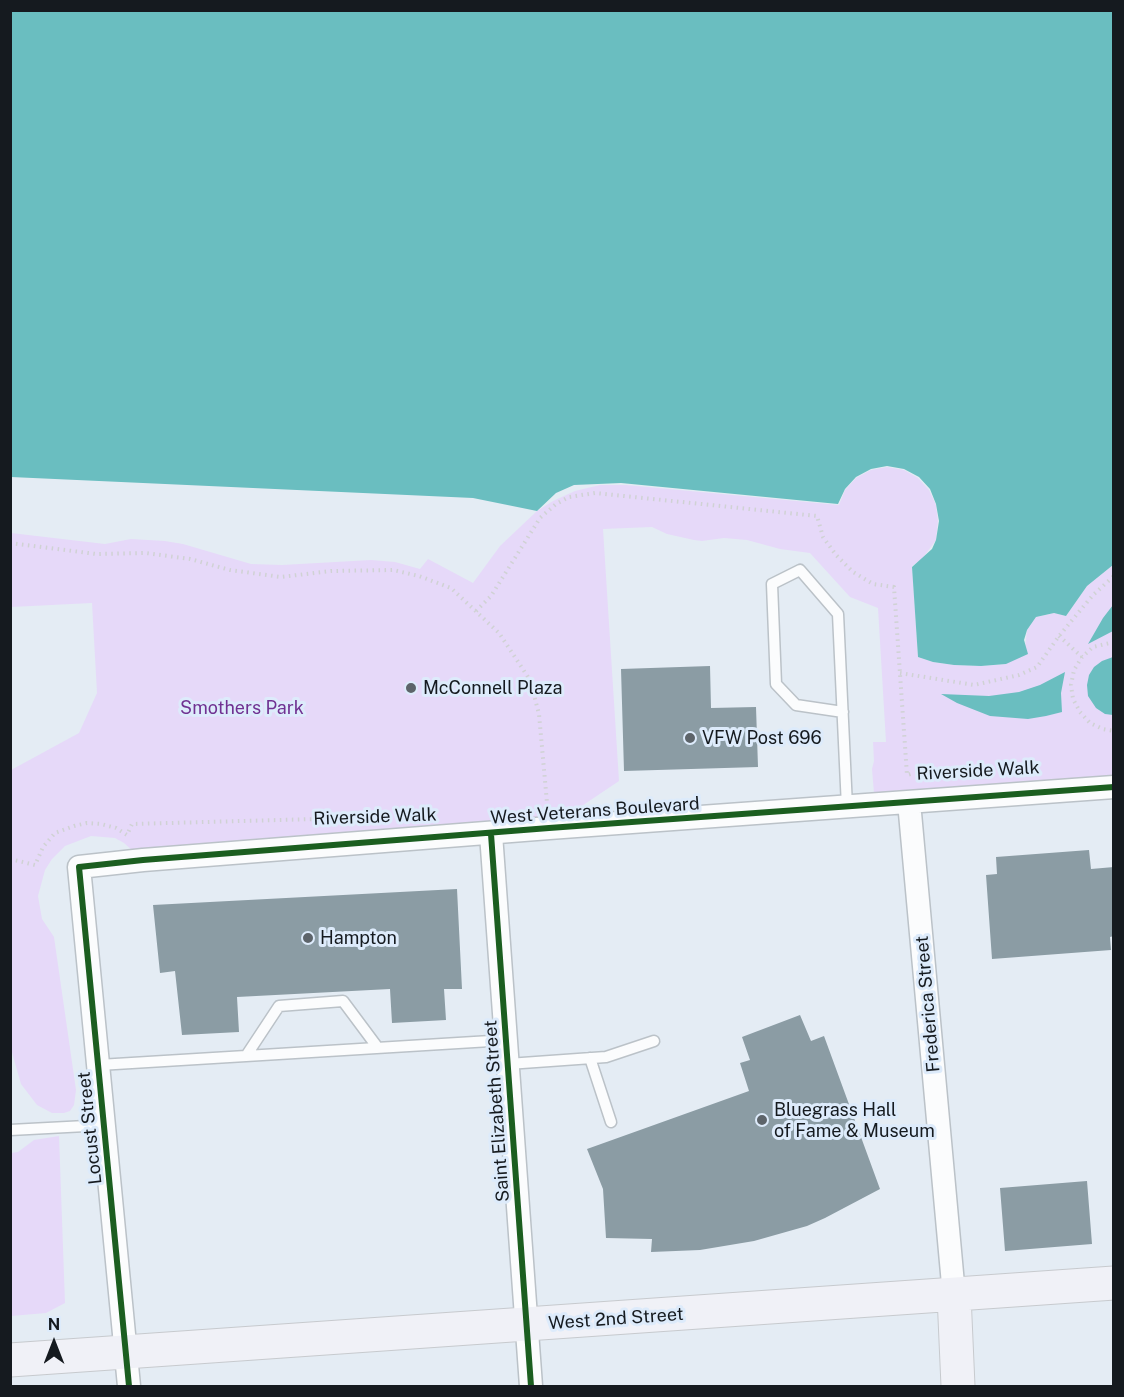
<!DOCTYPE html>
<style>
body{margin:0}
#map{position:relative;width:1124px;height:1397px;overflow:hidden;background:#e4ecf4;font-family:"Public Sans",sans-serif}
canvas{display:block}
.frame{position:absolute;inset:0;border:12px solid #151a1f;pointer-events:none}
.north{position:absolute;left:24px;top:1313px;width:60px;height:60px;-webkit-text-stroke:4px #ddebfb;paint-order:stroke;rotate:0deg;font-size:16px;font-weight:700;line-height:24px;text-align:center;color:#151a1f}
.north::after{content:'';display:block;margin:auto;width:21px;height:27px;background:#151a1f;clip-path:polygon(50% 0,100% 100%,50% 72%,0 100%)}
</style>
<div id="map">
<canvas width="1124" height="1397"></canvas>
<div class="frame"></div>
<div class="north">N</div>
</div>
<script>
const g = document.querySelector('canvas').getContext('2d');
g.lineJoin = 'round';
function paint(path, color) {
  g.fillStyle = color;
  g.fill(path, 'evenodd');
}
function toPath(rows) {
  const path = new Path2D();
  for (const r of rows) {
    path.moveTo(r[0], r[1]);
    for (let i = 2; i < r.length; i += 2) path.lineTo(r[i], r[i + 1]);
  }
  return path;
}
function stroke(path, color, width, dash) {
  g.strokeStyle = color;
  g.lineWidth = width;
  g.lineCap = dash ? 'butt' : 'round';
  g.setLineDash(dash || []);
  g.stroke(path);
}
function write(font, color, halo, rows, align = 'center') {
  g.font = font + ' "Public Sans",sans-serif';
  g.lineWidth = 6;
  g.setLineDash([]);
  g.textBaseline = 'middle';
  g.strokeStyle = halo;
  g.fillStyle = color;
  for (const [text, x, y, turn = 0] of rows) {
    g.save();
    g.translate(x, y);
    g.rotate((+turn || 0) * Math.PI / 180);
    g.textAlign = isNaN(turn) ? turn : align;
    if (halo) g.strokeText(text, 0, 0);
    g.fillText(text, 0, 0);
    g.restore();
  }
}
paint(toPath([
 [887,467,904,470,918,478,929,490,936,505,938,521,936,540,922,559,912,566,918,657,933,662,954,665,981,666,1006,664,1025,648,1027,630,1036,617,1054,613,1066,616,1087,586,1113,565,1113,776,874,793,872,769,874,761,873,742,886,742,878,608,850,597,810,553,780,549,747,540,724,538,702,541,694,540,667,534,652,527,603,529,619,781,549,828,143,860,124,843,115,838,91,836,65,846,52,859,45,870,38,896,42,919,54,937,76,1090,74,1105,70,1111,64,1113,52,1113,37,1105,21,1084,11,1049,11,770,79,733,97,693,92,603,11,607,11,533,105,544,131,539,165,541,183,544,251,564,282,565,371,560,395,562,420,569,428,559,473,583,500,546,537,511,553,501,575,491,600,485,626,485,839,505,845,490,856,478,871,470],
 [59,1136,65,1303,46,1313,11,1316,11,1153,18,1152,34,1140]
]), '#e6d9f9');
paint(toPath([
 [11,10,1113,11,1113,565,1087,586,1066,616,1054,613,1036,617,1027,630,1024,640,1028,654,1006,664,981,666,954,665,933,662,918,657,912,567,932,549,936,540,939,521,936,504,930,489,919,477,904,469,887,466,871,469,856,477,845,489,838,504,621,483,574,485,556,493,537,511,473,498,11,477],
 [1113,605,1113,631,1088,644,1103,618],
 [1113,657,1114,657,1113,715,1105,714,1096,708,1088,696,1087,685,1089,675,1094,667,1102,661],
 [1065,672,1061,693,1062,712,1046,716,1028,719,990,716,957,703,941,694,989,696,1019,692,1040,685]
]), '#6abec0');
paint(toPath([
 [710,666,711,708,756,707,758,767,624,771,621,669],
 [1089,850,1091,869,1114,867,1114,936,1110,937,1111,950,992,959,986,875,997,874,996,857],
 [457,889,462,989,444,989,446,1020,392,1023,390,989,237,997,239,1032,182,1035,175,971,160,973,153,905],
 [800,1015,811,1041,824,1036,880,1189,825,1218,807,1226,754,1241,700,1250,651,1252,652,1239,606,1238,603,1189,587,1149,749,1091,740,1063,750,1060,742,1037],
 [1087,1181,1092,1244,1005,1251,1000,1188]
]), '#8b9ca4');
const lane = toPath([
 [843,712,796,705,776,684,772,584,800,570,838,614,847,807],
 [246,1056,279,1006,343,1001,378,1048],
 [590,1058,611,1122],
 [508,1064,606,1057,654,1041],
 [99,1065,507,1040],
 [10,1130,105,1125]
]);
const street = toPath([
 [909,802,954,1295],
 [491,834,531,1386],
 [129,1386,79,867,143,860,549,828,1114,787]
]);
const primary = toPath([
 [954,1295,958,1386],
 [10,1360,1114,1283]
]);
stroke(lane, '#bbc2c8', 13);
stroke(street, '#bbc2c8', 25);
stroke(primary, '#c7cace', 35);
stroke(toPath([
 [10,543,96,554,146,553,190,559,230,570,281,577,331,571,393,570,419,576,451,588,499,633,530,680,539,714,547,803],
 [476,611,491,596,540,518,556,504,569,497,595,493,817,516,823,537,836,555,853,572,873,584,894,587,907,775,911,774],
 [1059,636,1082,657],
 [1114,642,1093,647,1082,657,1074,670,1071,685,1073,699,1080,712,1090,723,1103,729,1114,731],
 [900,673,974,685,1019,675,1037,667,1059,636,1093,595,1114,576],
 [10,859,35,865,43,847,55,833,74,826,87,823,101,824,116,828,127,835,132,824,316,819]
]), '#d0d2d4', 4, [1.5, 4.5]);
stroke(lane, '#fbfcfd', 10);
stroke(street, '#fbfcfd', 22);
stroke(primary, '#f0f1f7', 33);
stroke(toPath([
 [491,834,531,1386],
 [129,1386,79,867,143,860,549,828,1114,787]
]), '#1b5e20', 6);
for (const [x, y, r, color] of [
 [411,688,6,"#5d646a"],
 [690,738,6,"#5d646a"],
 [308,938,6,"#5d646a"],
 [762,1120,6,"#5d646a"]
]) {
  const dot = new Path2D();
  dot.arc(x, y, r, 0, 2 * Math.PI);
  g.fillStyle = color;
  g.fill(dot);
  stroke(dot, '#ddebfb', 2);
}
write('18px', '#151a1f', '#ddebfb', [
 ["McConnell Plaza",423,688],
 ["VFW Post 696",702,738],
 ["Hampton",320,938],
 ["Bluegrass Hall",774,1110],
 ["of Fame & Museum",774,1131]
], 'left');
write('18px', '#703292', '#ddebfb', [
 ["Smothers Park",242,708]
]);
write('18px', '#151a1f', '#ddebfb', [
 ["Riverside Walk",978,771,-3],
 ["West Veterans Boulevard",595,811,-4],
 ["Riverside Walk",375,817,-2],
 ["Frederica Street",928,1004,-95],
 ["Saint Elizabeth Street",497,1111,-94],
 ["Locust Street",90,1128,-96],
 ["West 2nd Street",616,1319,-4]
]);
</script>
